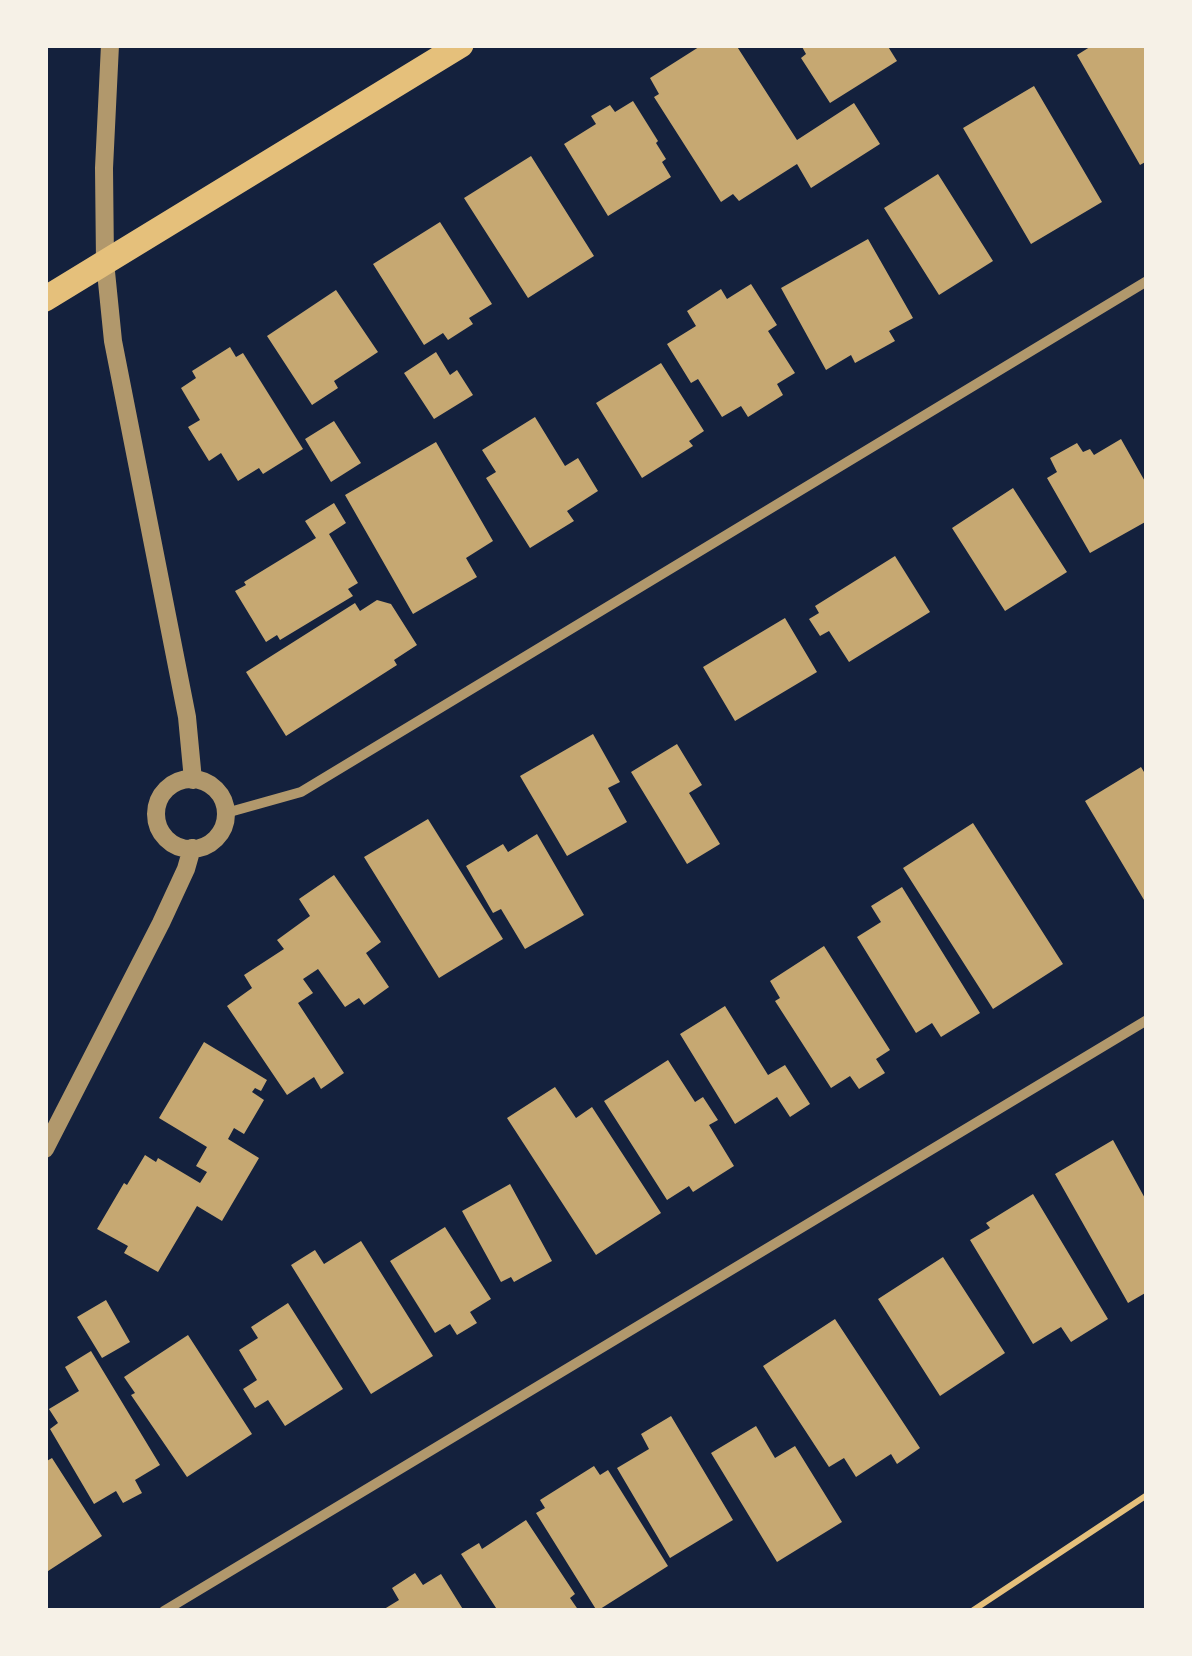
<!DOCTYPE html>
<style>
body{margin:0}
#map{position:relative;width:1192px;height:1656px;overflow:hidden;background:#14213d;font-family:Rubik,sans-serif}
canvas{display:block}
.frame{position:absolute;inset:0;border:48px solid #f6f1e7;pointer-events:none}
</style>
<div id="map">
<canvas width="1192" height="1656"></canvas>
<div class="frame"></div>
</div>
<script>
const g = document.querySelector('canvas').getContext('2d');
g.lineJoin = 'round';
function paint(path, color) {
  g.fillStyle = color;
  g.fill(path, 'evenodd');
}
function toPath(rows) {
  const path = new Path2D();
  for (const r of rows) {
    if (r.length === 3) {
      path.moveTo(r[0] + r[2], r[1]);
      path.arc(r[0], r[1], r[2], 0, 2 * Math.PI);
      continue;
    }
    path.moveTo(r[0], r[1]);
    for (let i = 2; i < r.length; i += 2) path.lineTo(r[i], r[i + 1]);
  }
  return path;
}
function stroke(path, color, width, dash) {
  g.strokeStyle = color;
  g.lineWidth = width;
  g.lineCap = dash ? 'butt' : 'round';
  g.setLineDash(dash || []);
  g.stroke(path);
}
paint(toPath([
 [702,45,736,45,797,140,854,103,880,144,811,188,797,164,739,201,733,194,721,202,654,97,659,94,650,78],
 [801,45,887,45,897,61,830,103,801,58,806,54],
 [1093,45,1147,45,1147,161,1140,165,1077,55],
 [1034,86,1102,202,1031,244,963,128],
 [633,101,658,141,656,143,666,159,662,162,671,177,608,216,564,144,596,124,591,116,610,105,615,112],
 [531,156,594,256,528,298,464,198],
 [938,174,993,261,939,295,884,208],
 [440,222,492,304,469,318,473,324,448,340,443,333,424,345,373,264],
 [868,239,913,318,889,331,895,341,855,363,851,355,826,370,781,288],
 [751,284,777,325,768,331,795,373,777,384,783,395,748,417,741,406,722,417,698,379,691,383,667,344,696,326,687,311,721,289,727,299],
 [336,290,378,352,334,381,338,388,312,405,267,336],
 [230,347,236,357,243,353,303,449,263,474,259,468,238,481,221,453,209,461,188,427,200,420,181,388,196,378,192,371],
 [436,352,450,375,457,370,473,395,434,419,404,373],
 [661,363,704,431,689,441,693,446,642,478,596,403],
 [535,417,565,466,578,458,598,491,567,511,574,521,530,548,486,478,496,472,482,450],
 [334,421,361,463,331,482,305,439],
 [1121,439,1147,485,1147,521,1090,553,1047,478,1057,472,1050,458,1077,443,1083,452,1090,449,1094,455],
 [436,442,493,541,466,558,477,577,413,614,345,495],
 [1013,488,1067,572,1005,611,952,528],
 [334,503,346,523,329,534,358,583,348,589,353,596,280,640,277,635,266,642,235,591,246,585,244,582,316,538,305,521],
 [895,556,930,612,849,662,829,631,820,636,809,619,819,613,815,606],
 [377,600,391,604,417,645,394,660,397,665,286,736,246,672,355,603,360,611],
 [785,618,817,672,735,721,703,667],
 [593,734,620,782,608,788,627,822,567,856,520,776],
 [677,744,702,785,689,793,720,844,687,864,631,772],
 [1141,767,1147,777,1147,905,1085,801],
 [428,819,503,939,439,978,364,857],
 [973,823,1063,964,993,1009,903,868],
 [537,834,584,915,525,949,501,909,493,913,466,866,503,844,508,852],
 [334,875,381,942,366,953,389,987,364,1005,359,998,345,1007,318,969,303,979,313,993,298,1003,344,1073,321,1089,314,1077,287,1095,227,1006,252,988,244,975,284,949,277,940,310,916,299,899],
 [902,887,980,1013,941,1037,932,1023,916,1033,857,937,881,922,871,906],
 [824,946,890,1050,876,1059,885,1073,859,1089,850,1076,831,1088,775,1001,780,998,770,981],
 [725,1006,768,1075,785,1065,810,1104,790,1117,777,1097,735,1124,680,1034],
 [204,1042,267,1080,261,1091,255,1088,252,1092,264,1100,244,1134,234,1128,228,1139,259,1158,222,1221,197,1206,158,1272,124,1253,128,1246,97,1229,124,1183,127,1185,145,1155,156,1162,158,1158,200,1183,207,1172,196,1166,207,1147,159,1118],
 [668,1060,695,1102,703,1097,718,1120,709,1125,734,1166,693,1192,689,1186,667,1200,604,1101],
 [555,1087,576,1118,592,1107,661,1213,596,1255,507,1118],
 [1113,1140,1147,1202,1147,1292,1128,1303,1055,1174],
 [510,1184,552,1261,514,1282,511,1277,501,1282,462,1211],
 [1033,1194,1108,1319,1071,1342,1061,1327,1033,1344,970,1240,990,1228,986,1223],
 [445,1227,491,1299,470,1312,477,1323,457,1335,450,1324,435,1333,390,1261],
 [361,1241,433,1356,371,1394,291,1265,315,1250,324,1264],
 [943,1257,1005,1353,940,1396,878,1299],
 [106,1300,130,1342,102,1358,77,1317],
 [288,1303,343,1389,285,1426,268,1400,255,1408,243,1389,257,1380,239,1350,258,1338,251,1327],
 [835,1319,920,1448,897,1464,891,1454,856,1477,844,1458,829,1467,763,1366],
 [188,1335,252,1434,187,1477,131,1395,135,1393,124,1377],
 [91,1351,160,1465,135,1480,142,1493,123,1503,116,1491,94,1504,50,1429,58,1423,49,1409,79,1391,65,1367],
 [671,1416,733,1520,670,1558,617,1468,649,1449,641,1434],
 [756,1426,775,1458,795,1446,842,1522,777,1562,711,1453],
 [52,1458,102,1536,45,1573,45,1462],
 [594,1466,600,1475,608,1470,668,1566,597,1611,536,1513,545,1508,540,1500],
 [526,1520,575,1594,570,1598,579,1611,498,1611,461,1554,479,1543,482,1549],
 [415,1573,423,1585,441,1574,464,1611,381,1611,399,1600,392,1588]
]), '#c6a872');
stroke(toPath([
 [972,1611,1147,1495]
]), '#e5c07b', 6);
stroke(toPath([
 [226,813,301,792,1147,281],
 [164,1611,1147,1020]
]), '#b1986c', 10);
stroke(toPath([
 [110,45,104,168,105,262,113,341,187,717,193,780],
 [191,814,35],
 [45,1149,161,923,186,869,192,848]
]), '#b1986c', 18);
stroke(toPath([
 [45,299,461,45]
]), '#e5c07b', 25);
</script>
